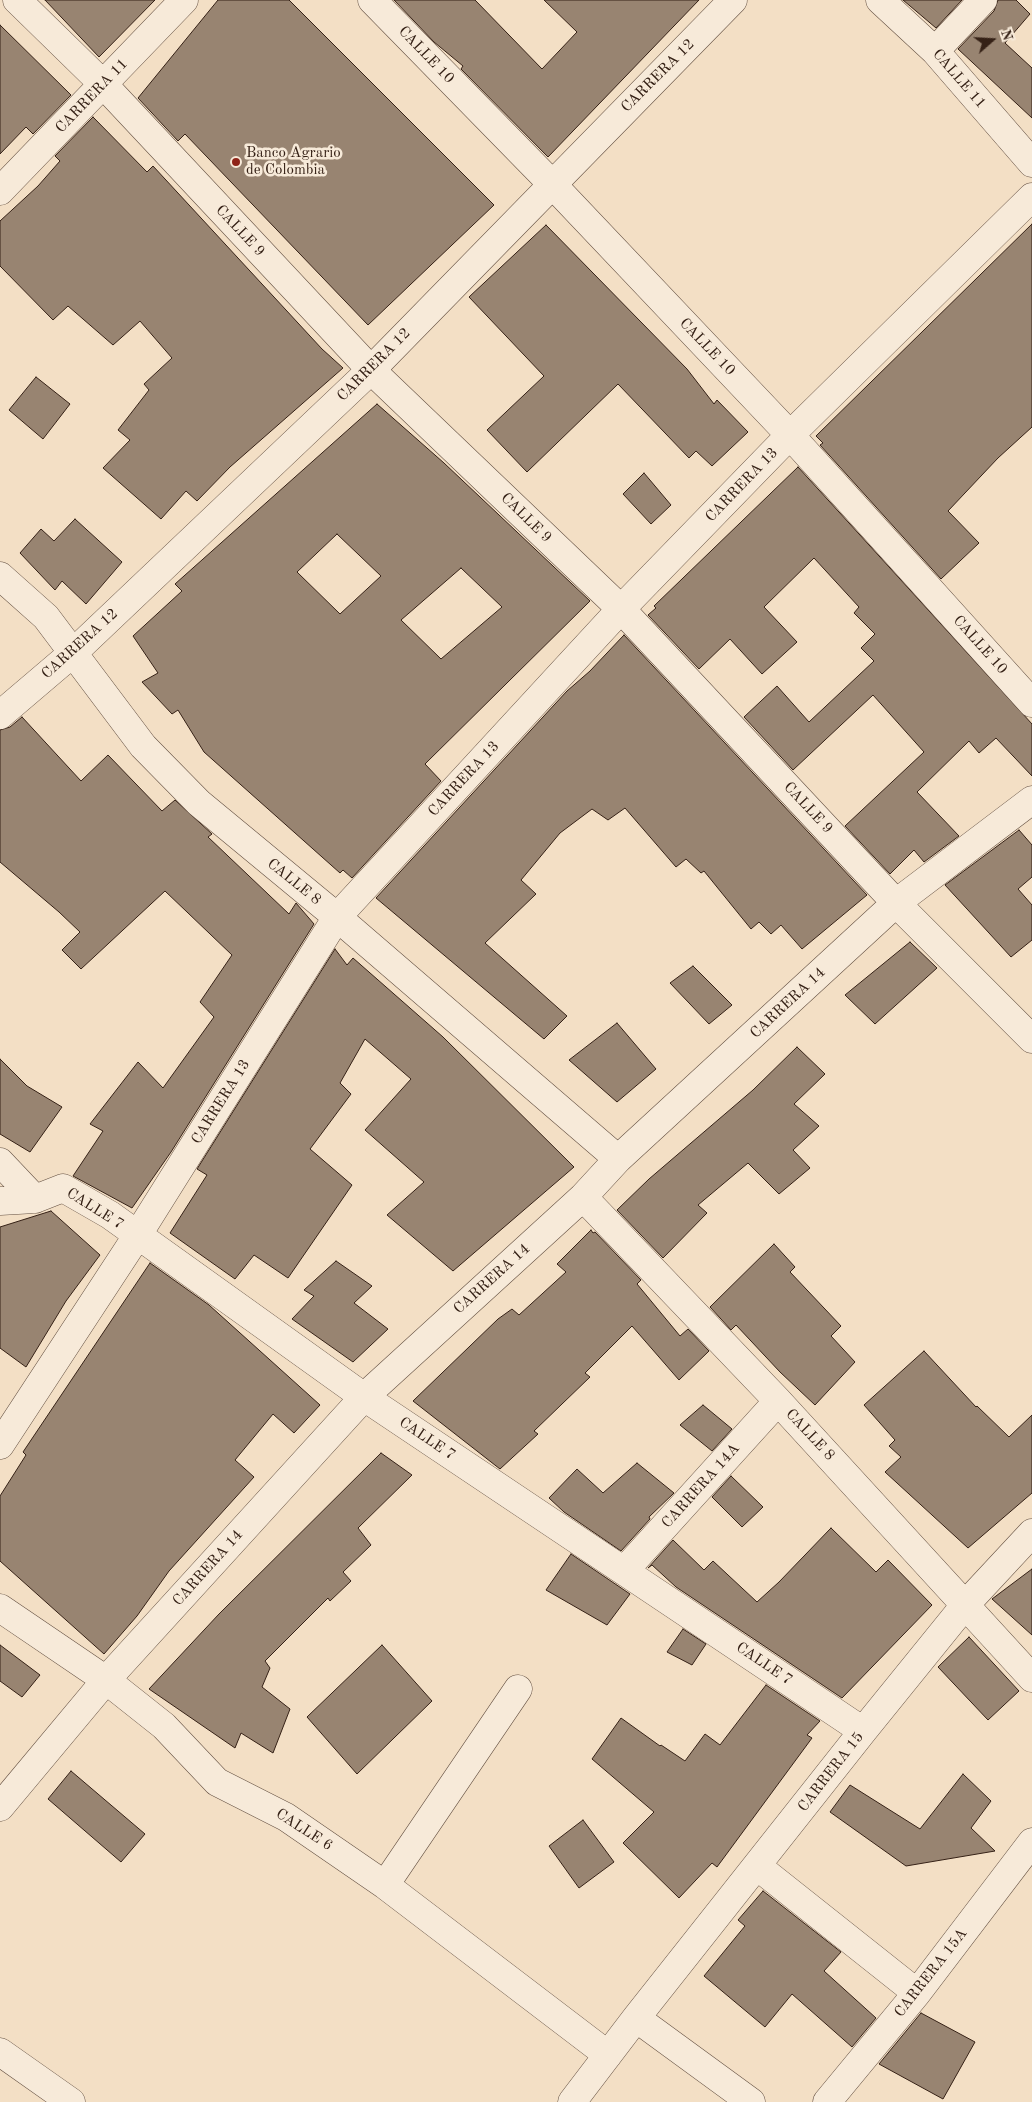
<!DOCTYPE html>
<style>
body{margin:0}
#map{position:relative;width:1032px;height:2102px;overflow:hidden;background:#f3dfc5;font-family:"Old Standard TT",serif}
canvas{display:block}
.north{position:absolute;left:967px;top:15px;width:50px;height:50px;-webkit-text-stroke:4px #f7ead9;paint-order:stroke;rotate:71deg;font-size:14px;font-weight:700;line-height:20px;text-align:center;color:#352116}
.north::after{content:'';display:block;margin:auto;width:18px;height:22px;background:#352116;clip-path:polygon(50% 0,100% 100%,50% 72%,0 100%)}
</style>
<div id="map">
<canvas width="1032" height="2102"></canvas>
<div class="north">N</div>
</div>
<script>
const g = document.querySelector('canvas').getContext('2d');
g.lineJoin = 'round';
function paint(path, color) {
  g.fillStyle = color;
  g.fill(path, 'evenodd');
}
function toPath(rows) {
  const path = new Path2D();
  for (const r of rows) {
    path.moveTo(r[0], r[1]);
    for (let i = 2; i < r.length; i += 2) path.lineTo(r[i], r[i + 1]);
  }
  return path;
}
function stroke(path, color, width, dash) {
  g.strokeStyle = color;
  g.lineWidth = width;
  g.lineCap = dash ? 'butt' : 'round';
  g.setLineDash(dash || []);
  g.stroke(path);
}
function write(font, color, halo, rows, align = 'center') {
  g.font = font + ' "Old Standard TT",serif';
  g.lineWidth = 5;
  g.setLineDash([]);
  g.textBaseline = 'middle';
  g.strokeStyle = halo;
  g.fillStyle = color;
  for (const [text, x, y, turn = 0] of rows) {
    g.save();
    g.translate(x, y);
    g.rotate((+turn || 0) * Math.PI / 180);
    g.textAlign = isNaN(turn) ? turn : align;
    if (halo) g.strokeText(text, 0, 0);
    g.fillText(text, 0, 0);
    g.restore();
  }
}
const building = toPath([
 [45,0,155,0,99,57,45,0],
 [218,0,289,0,494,205,368,325,185,134,178,141,138,98,218,0],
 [394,0,475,0,542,69,577,32,544,0,699,0,548,157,461,69,463,66,434,42,394,0],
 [903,0,962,0,936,28,903,0],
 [998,0,1016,0,1030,14,1005,43,1032,68,1032,118,958,49,994,11,998,0],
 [0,25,71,95,33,134,26,127,0,154,0,25],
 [93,117,147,172,153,166,322,349,343,368,230,467,197,501,186,491,161,519,103,468,130,440,118,430,149,390,144,384,172,358,140,321,113,345,68,306,53,320,0,266,0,221,38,186,60,161,55,156,93,117],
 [1032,224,1032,427,998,458,948,511,979,543,941,579,820,445,823,443,816,436,1032,224],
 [546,225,687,369,714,404,717,400,748,432,712,466,696,451,689,458,618,384,527,472,487,430,544,376,469,297,546,225],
 [36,377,70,404,43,439,9,410,36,377],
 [377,404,444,463,590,601,425,764,441,781,352,878,343,870,340,873,204,752,178,710,172,714,142,682,158,673,133,636,182,591,175,584,377,404],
 [337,534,381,576,340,614,297,572,337,534],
 [461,568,502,607,441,659,401,620,461,568],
 [798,467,1032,724,1032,776,996,738,979,753,969,741,917,792,959,836,924,862,914,850,890,874,845,826,924,752,873,695,793,770,744,717,777,686,809,722,874,661,861,648,875,634,854,613,859,607,814,558,764,607,797,642,762,674,730,639,699,669,648,615,656,608,654,606,798,467],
 [644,473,671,505,651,524,623,494,644,473],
 [75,519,122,562,86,604,62,581,55,590,20,553,41,529,54,541,75,519],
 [624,635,867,895,802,949,781,925,771,934,759,922,751,929,704,871,701,873,686,859,676,867,625,808,608,820,592,809,560,833,521,880,536,894,485,943,567,1016,544,1039,376,898,567,691,590,671,624,635],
 [22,717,81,781,108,755,162,811,175,800,212,834,208,837,289,914,296,903,314,924,171,1152,132,1208,73,1176,103,1131,90,1124,138,1062,163,1088,214,1017,200,1002,232,955,165,891,81,969,62,950,80,932,59,912,0,862,0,730,10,727,22,717],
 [1019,830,1032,845,1032,877,1018,889,1032,905,1032,940,1011,957,945,885,1019,830],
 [910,942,937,968,875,1024,845,995,910,942],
 [335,949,347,965,353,958,443,1037,574,1167,453,1271,387,1215,424,1182,365,1130,411,1079,365,1039,340,1083,351,1094,310,1149,352,1185,288,1278,254,1255,235,1279,170,1233,207,1175,197,1169,335,949],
 [693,966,732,1005,709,1024,670,983,693,966],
 [617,1023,656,1069,617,1102,569,1060,617,1023],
 [797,1047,825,1074,794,1104,819,1126,793,1150,810,1168,779,1194,748,1163,698,1205,707,1213,663,1258,617,1210,649,1179,753,1090,797,1047],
 [0,1059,27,1086,62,1107,30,1152,0,1134,0,1059],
 [51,1211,100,1255,66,1301,26,1367,0,1348,0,1227,51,1211],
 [591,1230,593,1233,595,1232,641,1280,637,1284,680,1336,688,1329,709,1351,679,1380,632,1326,585,1373,590,1377,534,1431,538,1434,500,1469,413,1401,498,1319,512,1309,519,1315,566,1272,557,1264,591,1230],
 [774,1244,795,1267,790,1272,841,1326,831,1336,855,1362,815,1405,780,1372,736,1325,731,1330,710,1307,774,1244],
 [336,1261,372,1286,354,1303,388,1329,353,1362,292,1319,314,1296,304,1290,336,1261],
 [150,1263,209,1305,320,1405,294,1433,273,1414,235,1460,254,1477,169,1571,137,1616,104,1654,0,1561,0,1496,26,1455,23,1452,150,1263],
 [924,1351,976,1407,977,1406,1009,1437,1032,1415,1032,1493,968,1548,885,1472,901,1457,889,1446,895,1440,864,1405,924,1351],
 [703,1405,732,1429,712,1451,680,1425,703,1405],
 [381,1453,412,1475,358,1528,371,1545,343,1572,351,1581,330,1601,328,1598,265,1661,270,1668,262,1687,290,1709,273,1753,241,1733,235,1748,149,1689,219,1614,381,1453],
 [637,1463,674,1493,649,1517,650,1519,621,1551,564,1512,549,1498,577,1469,603,1493,637,1463],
 [731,1476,763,1507,742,1527,712,1497,731,1476],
 [831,1528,876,1572,888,1560,932,1605,842,1698,676,1587,652,1565,648,1568,673,1540,704,1570,713,1561,757,1602,779,1582,831,1528],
 [571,1554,630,1594,607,1625,546,1590,571,1554],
 [1032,1569,1032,1635,992,1599,1032,1569],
 [683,1629,706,1644,692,1665,667,1652,683,1629],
 [969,1637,1019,1691,988,1720,938,1667,969,1637],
 [0,1645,40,1675,22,1697,0,1681,0,1645],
 [382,1645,432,1701,357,1774,307,1717,382,1645],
 [766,1685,820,1721,807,1735,812,1738,717,1867,712,1863,679,1898,623,1843,654,1812,592,1759,621,1718,660,1746,661,1745,685,1761,705,1734,720,1745,766,1685],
 [71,1771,145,1834,121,1862,48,1799,71,1771],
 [963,1774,991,1801,971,1828,995,1851,906,1866,830,1812,850,1785,920,1829,963,1774],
 [583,1820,614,1862,579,1888,549,1846,583,1820],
 [763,1891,841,1952,824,1971,876,2018,852,2047,792,1994,765,2027,704,1976,745,1926,738,1920,763,1891],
 [921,2013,975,2042,943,2099,879,2064,921,2013]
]);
paint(building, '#988471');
stroke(building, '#352116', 1);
const street = toPath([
 [17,0,103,84,371,370,621,609,896,903,1032,1039],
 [372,0,552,184,790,435,1032,703],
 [880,0,935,51,1032,163],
 [935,51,983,0],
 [0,191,184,0],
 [0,576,46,617,143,746,199,803,337,917,618,1159],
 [0,715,74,652,371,370,733,0],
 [0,1162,35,1199,63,1188,110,1215,364,1397,863,1731],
 [583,1197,778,1401,1032,1678],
 [0,1201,35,1199],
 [0,1445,137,1236,337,917,621,609,790,435,1032,197],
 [624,1571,778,1401],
 [0,1608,106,1680,164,1726,217,1782,286,1817,385,1885,608,2055],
 [0,1807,106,1680,364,1397,583,1197,618,1159,896,903,1032,800],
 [757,1866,917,1993],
 [385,1885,518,1689],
 [636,2018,751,2102],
 [0,2052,71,2102],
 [572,2102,636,2018,863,1731,965,1605,1032,1533],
 [827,2102,917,1993,1032,1842]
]);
stroke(street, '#645042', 29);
stroke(street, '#f7ead9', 28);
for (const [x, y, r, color] of [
 [236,162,5,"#8f2418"]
]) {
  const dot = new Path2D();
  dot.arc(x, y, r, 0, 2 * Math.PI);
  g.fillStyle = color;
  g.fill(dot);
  stroke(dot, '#f7ead9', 2);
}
write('15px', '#352116', '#f7ead9', [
 ["CALLE 10",426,55,46],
 ["CARRERA 12",658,76,-45],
 ["CALLE 11",959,79,49],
 ["CARRERA 11",92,96,-46],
 ["CALLE 9",240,231,47],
 ["CALLE 10",707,347,46],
 ["CARRERA 12",374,365,-45],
 ["CARRERA 13",742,485,-46],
 ["CALLE 9",526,518,44],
 ["CARRERA 12",80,644,-42],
 ["CALLE 10",980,645,48],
 ["CARRERA 13",464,779,-47],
 ["CALLE 9",808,808,47],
 ["CALLE 8",294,882,39],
 ["CARRERA 14",788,1003,-43],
 ["CARRERA 13",221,1102,-58],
 ["CALLE 7",95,1209,32],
 ["CARRERA 14",492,1279,-42],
 ["CALLE 8",810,1435,47],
 ["CALLE 7",427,1439,34],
 ["CARRERA 14A",701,1486,-48],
 ["CARRERA 14",208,1568,-48],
 ["CALLE 7",764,1664,34],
 ["CARRERA 15",831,1772,-52],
 ["CALLE 6",304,1830,33],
 ["CARRERA 15A",931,1973,-52]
]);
write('15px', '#352116', '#f7ead9', [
 ["Banco Agrario",246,153],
 ["de Colombia",246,170]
], 'left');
</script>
